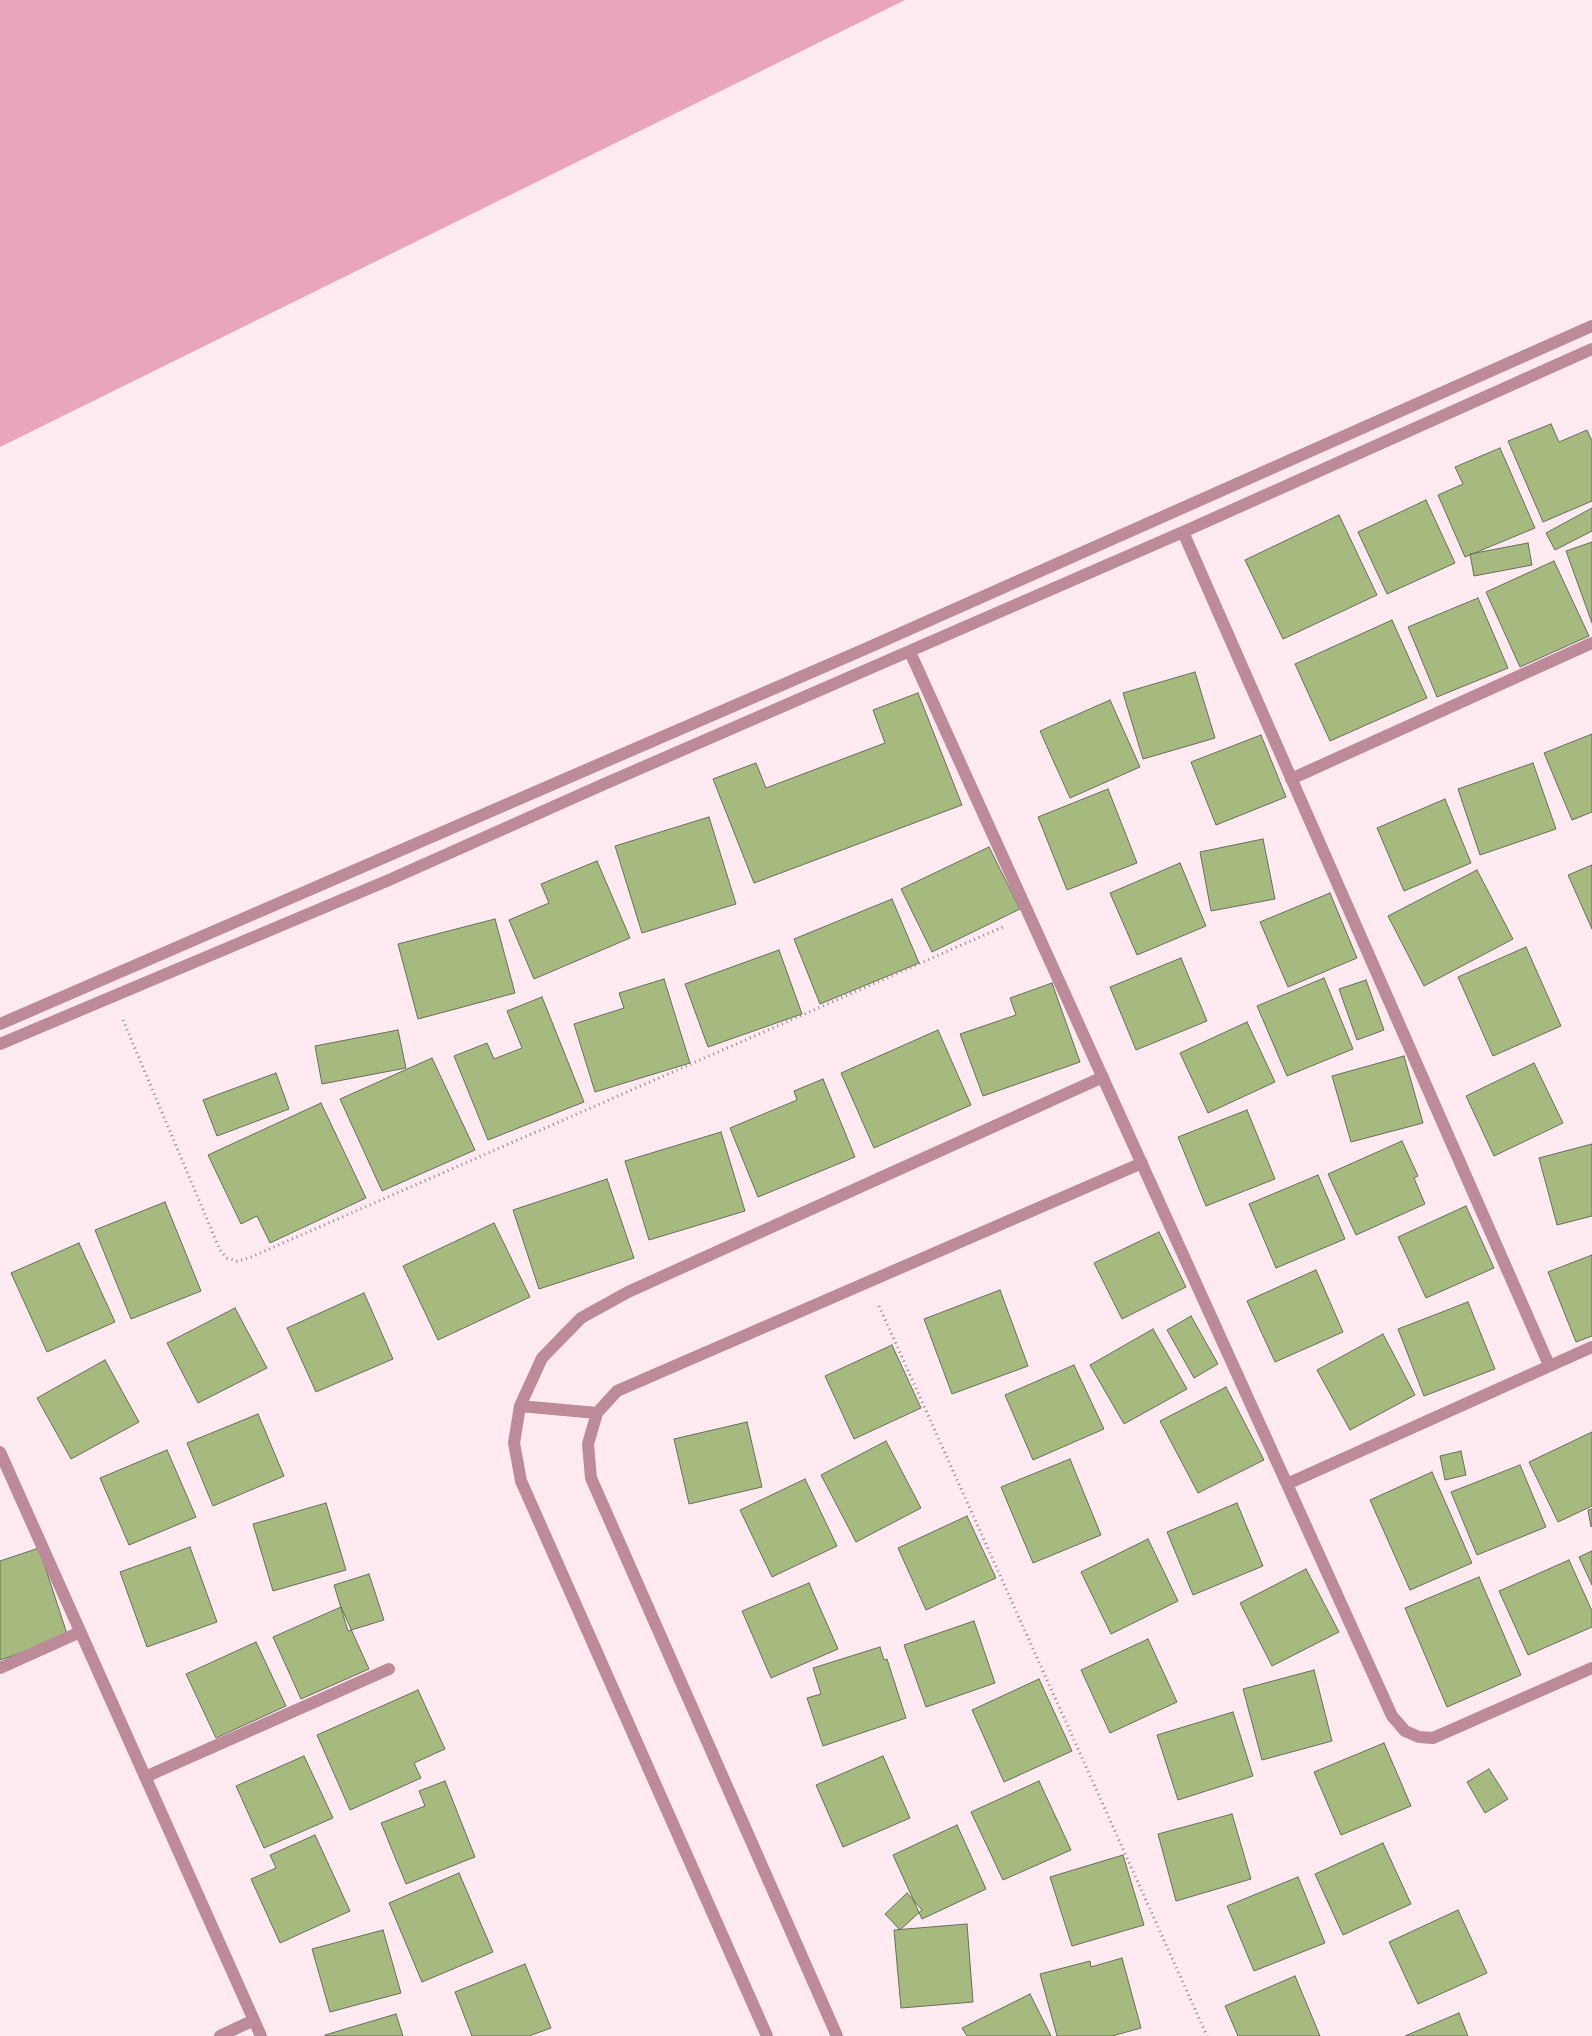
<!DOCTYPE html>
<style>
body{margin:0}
canvas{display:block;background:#feeaf0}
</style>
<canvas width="1592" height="2036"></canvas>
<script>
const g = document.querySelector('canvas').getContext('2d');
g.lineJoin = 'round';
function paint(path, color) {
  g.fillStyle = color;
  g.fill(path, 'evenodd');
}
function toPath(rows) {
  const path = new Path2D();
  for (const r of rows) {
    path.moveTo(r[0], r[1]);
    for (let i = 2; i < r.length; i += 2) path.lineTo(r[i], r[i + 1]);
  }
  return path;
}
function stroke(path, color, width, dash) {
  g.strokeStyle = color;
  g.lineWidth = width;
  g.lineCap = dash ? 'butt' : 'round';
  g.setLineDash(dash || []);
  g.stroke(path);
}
paint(toPath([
 [0,0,905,0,0,447]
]), '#e9a5bb');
const building = toPath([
 [1551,424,1559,442,1587,430,1592,441,1592,501,1543,522,1508,441,1551,424],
 [1500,448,1535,528,1465,557,1438,495,1463,484,1455,467,1500,448],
 [1426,500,1455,563,1387,594,1358,532,1426,500],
 [1592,508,1592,531,1555,550,1546,533,1592,508],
 [1339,515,1377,595,1283,639,1245,560,1339,515],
 [1592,542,1592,623,1566,551,1592,542],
 [1528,543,1532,565,1474,576,1470,554,1528,543],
 [1554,561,1589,636,1520,667,1486,592,1554,561],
 [1478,598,1508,668,1437,697,1408,627,1478,598],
 [1392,620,1427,698,1330,741,1295,664,1392,620],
 [1195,672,1215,738,1143,759,1123,693,1195,672],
 [918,693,962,805,754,883,713,779,756,763,766,788,885,743,873,710,918,693],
 [1110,700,1140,767,1070,798,1040,731,1110,700],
 [1592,734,1592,812,1572,820,1544,753,1592,734],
 [1261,735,1286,797,1216,825,1191,762,1261,735],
 [1533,763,1556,829,1480,855,1458,789,1533,763],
 [1108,789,1137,863,1067,890,1038,817,1108,789],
 [1445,799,1471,863,1404,891,1377,828,1445,799],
 [709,817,736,904,642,933,615,846,709,817],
 [1263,839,1275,899,1211,911,1200,852,1263,839],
 [989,847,1020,909,932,952,901,889,989,847],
 [597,861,630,938,534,979,509,920,549,903,541,884,597,861],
 [1180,863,1206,926,1137,955,1110,893,1180,863],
 [1592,865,1592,929,1568,875,1592,865],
 [1477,870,1513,939,1424,986,1388,916,1477,870],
 [1330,893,1357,958,1288,987,1260,922,1330,893],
 [892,899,919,963,820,1004,794,939,892,899],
 [495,919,515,993,418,1019,398,944,495,919],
 [1526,947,1561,1026,1493,1056,1458,977,1526,947],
 [779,950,802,1014,708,1047,685,984,779,950],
 [1181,958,1207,1021,1136,1050,1110,987,1181,958],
 [1324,978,1353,1049,1287,1076,1257,1006,1324,978],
 [664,979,690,1063,595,1092,574,1024,624,1008,619,993,664,979],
 [1366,980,1384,1030,1357,1040,1339,989,1366,980],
 [1052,983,1080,1062,983,1096,960,1034,1016,1015,1010,998,1052,983],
 [542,997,584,1102,488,1140,454,1056,487,1043,494,1059,522,1048,507,1011,542,997],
 [1247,1022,1275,1082,1208,1113,1180,1053,1247,1022],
 [398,1030,406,1068,322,1084,315,1046,398,1030],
 [938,1030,971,1105,874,1148,841,1073,938,1030],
 [1404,1056,1423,1123,1351,1142,1332,1076,1404,1056],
 [432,1058,475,1150,382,1191,340,1099,432,1058],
 [1534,1063,1563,1123,1494,1156,1466,1096,1534,1063],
 [276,1073,289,1109,217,1136,203,1100,276,1073],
 [823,1079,855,1157,758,1197,730,1128,797,1100,794,1091,823,1079],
 [321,1103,366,1198,270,1243,257,1216,241,1224,208,1155,321,1103],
 [1247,1110,1275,1179,1206,1206,1178,1137,1247,1110],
 [721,1132,745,1211,649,1240,625,1161,721,1132],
 [1402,1141,1418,1176,1414,1178,1425,1204,1356,1235,1328,1174,1402,1141],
 [1592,1144,1592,1216,1557,1225,1539,1158,1592,1144],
 [1318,1175,1345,1239,1276,1268,1249,1204,1318,1175],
 [607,1179,634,1258,539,1289,513,1210,607,1179],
 [165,1202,201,1291,131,1319,95,1230,165,1202],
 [1466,1206,1494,1268,1426,1298,1398,1237,1466,1206],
 [494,1223,530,1297,438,1340,403,1266,494,1223],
 [1159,1232,1186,1287,1122,1319,1094,1263,1159,1232],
 [79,1243,115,1322,47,1352,11,1273,79,1243],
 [1592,1255,1592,1336,1576,1342,1548,1272,1592,1255],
 [1316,1270,1343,1332,1275,1362,1247,1301,1316,1270],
 [1000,1290,1028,1366,952,1394,924,1319,1000,1290],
 [364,1293,393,1359,316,1392,287,1328,364,1293],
 [1468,1302,1495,1369,1424,1396,1398,1329,1468,1302],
 [235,1308,267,1368,198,1403,167,1343,235,1308],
 [1191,1316,1218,1364,1194,1378,1167,1330,1191,1316],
 [1153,1329,1187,1389,1124,1424,1090,1365,1153,1329],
 [1383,1334,1415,1395,1350,1430,1317,1370,1383,1334],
 [892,1345,921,1408,854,1439,825,1376,892,1345],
 [105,1360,139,1422,71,1459,37,1398,105,1360],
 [1074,1365,1104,1429,1033,1460,1005,1395,1074,1365],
 [1226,1387,1264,1460,1198,1493,1160,1421,1226,1387],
 [258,1414,284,1476,213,1506,187,1443,258,1414],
 [747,1422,762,1487,689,1504,674,1439,747,1422],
 [1592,1432,1592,1506,1558,1522,1529,1462,1592,1432],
 [886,1441,921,1508,856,1542,821,1475,886,1441],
 [167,1450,196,1517,129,1545,100,1478,167,1450],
 [1461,1451,1466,1475,1445,1480,1440,1456,1461,1451],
 [1070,1459,1101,1535,1033,1563,1001,1487,1070,1459],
 [1520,1465,1546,1527,1477,1555,1451,1492,1520,1465],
 [1432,1472,1472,1563,1410,1590,1370,1500,1432,1472],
 [805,1479,837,1546,772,1577,740,1510,805,1479],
 [326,1503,346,1570,273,1591,253,1524,326,1503],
 [1237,1503,1263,1566,1193,1595,1167,1532,1237,1503],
 [1592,1509,1592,1526,1591,1527,1588,1510,1592,1509],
 [967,1516,996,1578,926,1610,898,1548,967,1516],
 [1148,1539,1178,1601,1111,1634,1081,1572,1148,1539],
 [190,1547,217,1622,147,1647,120,1572,190,1547],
 [39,1548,68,1637,0,1660,0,1561,39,1548],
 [1592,1551,1592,1585,1579,1557,1592,1551],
 [1569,1560,1592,1611,1592,1627,1528,1655,1499,1591,1569,1560],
 [1306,1569,1339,1632,1272,1666,1240,1603,1306,1569],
 [369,1574,384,1620,348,1631,334,1585,369,1574],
 [1479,1577,1521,1675,1447,1707,1405,1608,1479,1577],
 [809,1583,838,1649,771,1678,742,1611,809,1583],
 [341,1607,369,1669,301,1699,273,1637,341,1607],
 [974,1621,995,1683,926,1707,904,1645,974,1621],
 [1148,1639,1177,1702,1110,1733,1081,1670,1148,1639],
 [256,1642,286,1706,216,1738,186,1674,256,1642],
 [880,1647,884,1660,887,1659,906,1718,823,1746,807,1698,821,1694,813,1668,880,1647],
 [1314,1670,1332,1741,1262,1760,1243,1689,1314,1670],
 [1039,1679,1072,1751,1004,1782,972,1710,1039,1679],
 [418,1690,445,1749,414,1763,421,1778,350,1810,317,1735,418,1690],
 [1233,1712,1253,1776,1178,1800,1157,1735,1233,1712],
 [1384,1743,1411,1806,1341,1835,1314,1772,1384,1743],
 [304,1756,333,1818,264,1848,236,1786,304,1756],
 [883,1756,910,1818,843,1847,816,1785,883,1756],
 [1489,1769,1508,1799,1485,1813,1467,1782,1489,1769],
 [445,1781,475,1857,406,1884,381,1823,425,1806,419,1791,445,1781],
 [1039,1781,1071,1850,1003,1880,971,1812,1039,1781],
 [1232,1814,1251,1879,1176,1901,1158,1834,1232,1814],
 [957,1825,986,1889,922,1919,893,1855,957,1825],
 [315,1835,350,1911,280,1943,251,1879,276,1868,270,1855,315,1835],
 [1383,1843,1411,1904,1343,1935,1315,1874,1383,1843],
 [1123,1855,1144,1925,1072,1946,1050,1877,1123,1855],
 [459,1873,493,1952,422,1982,389,1903,459,1873],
 [1298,1877,1325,1943,1254,1971,1227,1906,1298,1877],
 [907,1893,922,1910,900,1930,885,1914,907,1893],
 [1458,1910,1487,1973,1418,2004,1389,1942,1458,1910],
 [967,1924,973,2002,901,2008,894,1930,967,1924],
 [383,1930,401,1993,330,2012,312,1949,383,1930],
 [1122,1958,1141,2028,1112,2036,1057,2036,1040,1974,1090,1961,1091,1967,1122,1958],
 [525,1964,551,2028,529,2036,472,2036,455,1992,525,1964],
 [1295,1976,1320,2036,1238,2036,1225,2006,1295,1976],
 [1030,1994,1051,2036,967,2036,962,2028,1030,1994],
 [1459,2013,1468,2036,1405,2036,1459,2013],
 [396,2014,403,2036,325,2036,325,2035,396,2014]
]);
paint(building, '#a6ba7f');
stroke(building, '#676e5c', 1);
stroke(toPath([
 [123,1020,220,1250,227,1258,237,1261,249,1258,1005,926],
 [879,1306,1207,2036]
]), '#908286', 3, [1, 4]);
stroke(toPath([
 [1183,532,1549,1365],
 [910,652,1392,1716,1405,1731,1419,1737,1433,1738,1592,1668],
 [1291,779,1592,643],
 [0,1024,865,649,1592,326],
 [0,1044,389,880,602,785,1183,532,1592,349],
 [520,1406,597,1413],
 [0,1452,261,2036],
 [1287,1484,1592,1347],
 [0,1668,80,1632],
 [145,1777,389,1669],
 [220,2036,254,2020],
 [767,2036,521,1481,514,1443,520,1406,542,1358,581,1318,628,1292,1103,1077],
 [837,2036,591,1478,588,1444,597,1413,617,1391,1142,1163]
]), '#bd8a9a', 12);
</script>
